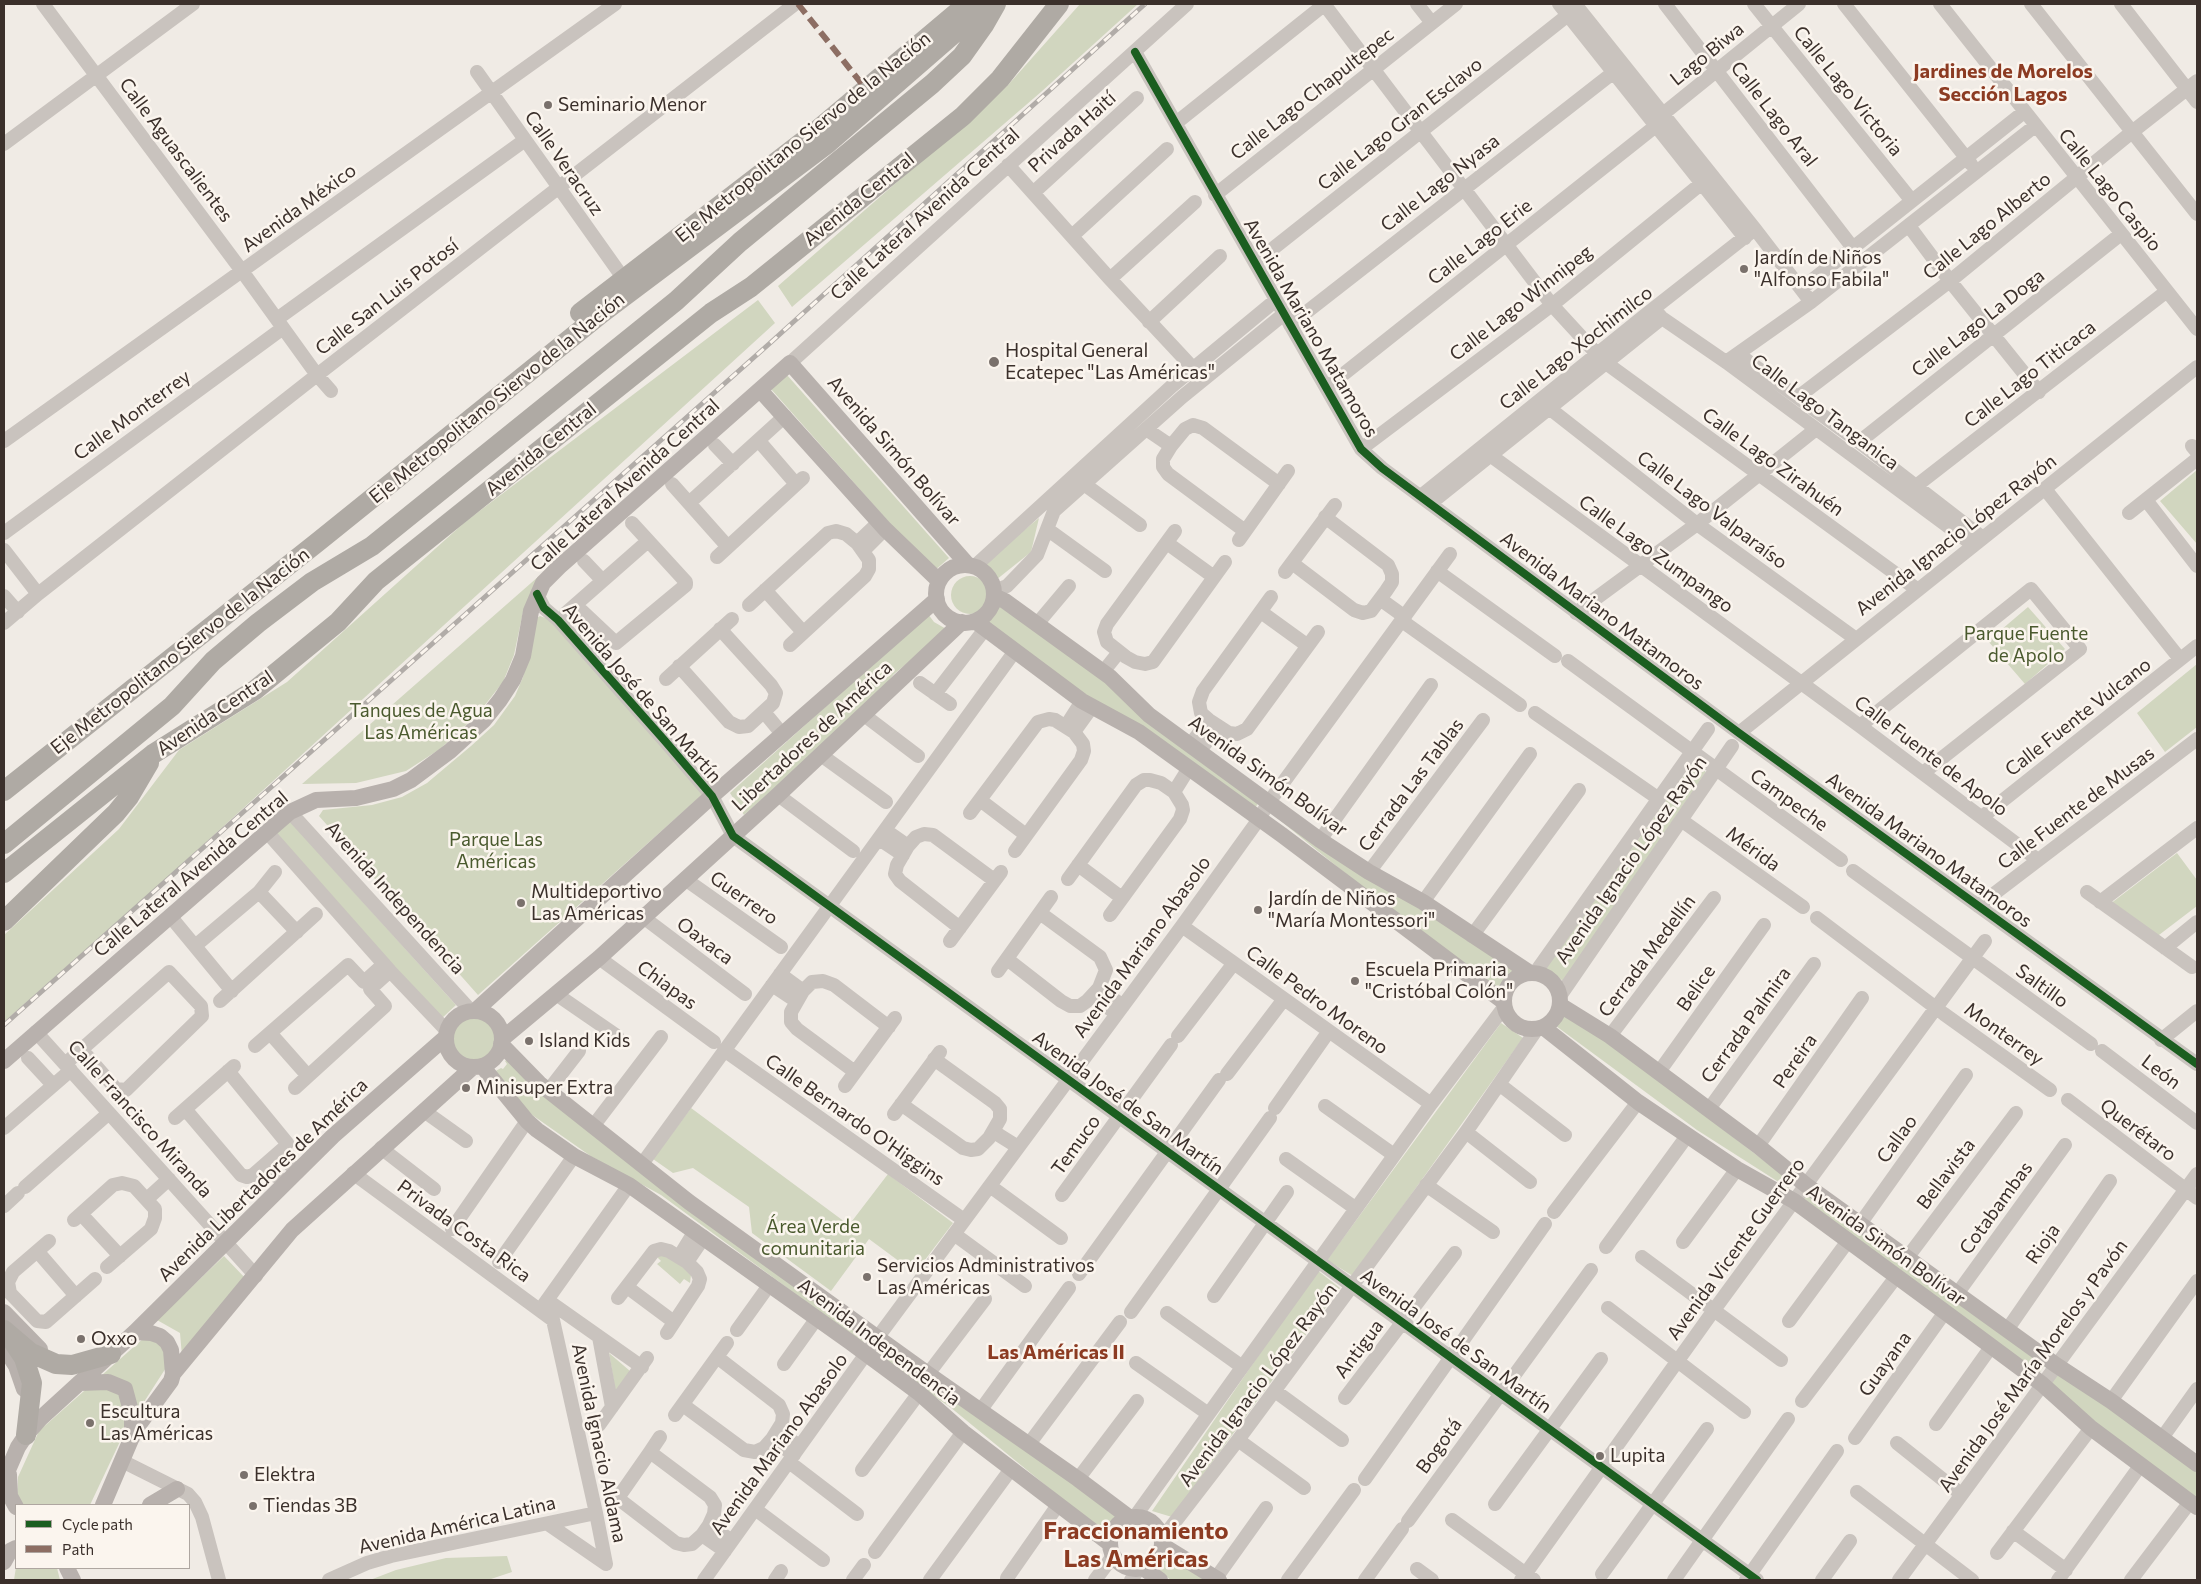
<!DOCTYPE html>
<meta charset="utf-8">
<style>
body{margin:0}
#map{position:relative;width:2201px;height:1584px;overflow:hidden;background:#f0ebe5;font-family:Commissioner,sans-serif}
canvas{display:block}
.frame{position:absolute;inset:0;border:5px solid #3b302b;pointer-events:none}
.legend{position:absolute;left:15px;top:1504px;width:175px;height:65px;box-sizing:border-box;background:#fbf5ee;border:1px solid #aea6a0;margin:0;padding:6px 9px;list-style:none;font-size:15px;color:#3b302b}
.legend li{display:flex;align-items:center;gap:10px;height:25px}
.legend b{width:25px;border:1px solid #aea6a0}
</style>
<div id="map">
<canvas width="2201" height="1584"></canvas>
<div class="frame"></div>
<ul class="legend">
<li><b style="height:6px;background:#1b5e20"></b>Cycle path</li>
<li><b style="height:6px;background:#8d6e63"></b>Path</li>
</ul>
</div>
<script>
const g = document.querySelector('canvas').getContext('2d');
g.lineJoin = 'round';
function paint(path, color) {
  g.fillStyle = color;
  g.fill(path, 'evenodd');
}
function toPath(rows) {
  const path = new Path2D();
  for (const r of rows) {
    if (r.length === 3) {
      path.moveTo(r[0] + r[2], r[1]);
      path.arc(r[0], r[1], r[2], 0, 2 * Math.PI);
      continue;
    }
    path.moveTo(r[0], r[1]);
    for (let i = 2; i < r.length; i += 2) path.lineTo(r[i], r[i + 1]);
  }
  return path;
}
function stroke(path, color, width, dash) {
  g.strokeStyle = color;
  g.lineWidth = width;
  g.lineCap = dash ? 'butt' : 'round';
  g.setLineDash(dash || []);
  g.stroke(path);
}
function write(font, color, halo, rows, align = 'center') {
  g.font = font + ' Commissioner,sans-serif';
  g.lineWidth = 5;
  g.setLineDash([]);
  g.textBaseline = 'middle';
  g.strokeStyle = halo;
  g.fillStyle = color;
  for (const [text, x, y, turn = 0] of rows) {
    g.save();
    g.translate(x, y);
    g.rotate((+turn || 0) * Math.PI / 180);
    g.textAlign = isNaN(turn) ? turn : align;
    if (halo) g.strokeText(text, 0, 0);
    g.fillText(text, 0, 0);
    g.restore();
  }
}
paint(toPath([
 [1080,4,1138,4,1041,92,792,307,778,286,1008,85],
 [758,300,775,323,169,876,4,1022,4,935,119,829,179,750,287,682,465,522],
 [787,375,949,558,933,572,771,389],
 [2197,470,2197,544,2160,501],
 [1039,518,1031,552,996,580,981,565],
 [970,595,19],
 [539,576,523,612,514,655,503,682,477,715,440,749,406,771,356,783,302,784],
 [999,604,1106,682,1259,802,1255,808,1081,694,987,624],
 [2028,607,2065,649,2025,684,1988,641],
 [928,614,934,622,948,630,894,674,872,702,744,815,730,793],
 [540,616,548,619,704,793,478,995,319,816,323,810,372,805,402,797,427,783,471,746,494,725,515,696,523,677,537,618],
 [2197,664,2197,727,2165,752,2137,713],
 [1693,763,1706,772,1563,981,1546,968],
 [1271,813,1516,971,1507,981,1501,993,1425,938],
 [288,819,456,1005,440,1020,273,833],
 [2177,853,2197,880,2197,906,2155,938,2110,904],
 [1565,1008,1793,1183,1788,1188,1697,1130,1556,1026],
 [475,1039,22],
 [1501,1023,1523,1038,1353,1276,1327,1260],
 [511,1057,864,1337,865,1341,862,1342,839,1326,661,1195,592,1157,528,1112,492,1073,501,1068,503,1069,507,1064,505,1061],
 [691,1108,849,1225,888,1174,953,1223,915,1273,869,1239,831,1291,752,1233,749,1207,693,1168,673,1173,653,1159],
 [1805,1191,2046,1363,2038,1375,1803,1198],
 [660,1252,676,1260,691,1275,690,1283,684,1279,680,1284,657,1264,661,1261,657,1257],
 [224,1256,247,1280,182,1356,180,1333,157,1320],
 [1317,1270,1340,1288,1172,1517,1152,1511],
 [146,1336,161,1337,171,1360,124,1433,90,1505,17,1505,18,1477,39,1431],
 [881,1347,1118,1515,1105,1534,950,1407,874,1356],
 [609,1353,630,1371,616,1394],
 [2058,1372,2197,1468,2197,1499,2107,1432,2050,1382],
 [1168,1555,1205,1580,1171,1580,1155,1569],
 [507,1556,512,1572,488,1580,370,1580,396,1570,446,1558],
 [16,1567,57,1568,60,1580,14,1580]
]), '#d1d6bf');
stroke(toPath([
 [43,4,242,271,317,375,331,391],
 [1324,4,1552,305,1597,354],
 [1417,4,1432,23],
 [1559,4,1745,238],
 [1575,4,1755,229,1811,302],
 [1665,4,1853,248],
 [1754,4,1912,201],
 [1844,4,1971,164],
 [1940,4,2197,329],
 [2031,4,2197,214],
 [2121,4,2197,102],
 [1135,52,1361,449,1382,468,1739,733,2197,1064],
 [477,72,621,275],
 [1663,114,1799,4],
 [1176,123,1325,4],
 [4,144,193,4],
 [1008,165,1110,279,1193,368],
 [1033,193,1137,98],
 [1215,195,1456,4],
 [1909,226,1950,281,2039,392],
 [1072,236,1167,149],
 [1256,262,1568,15],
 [1110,279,1195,202],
 [1801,289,2024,112],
 [1655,310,1662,318,1726,362,1973,545],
 [277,319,525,140],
 [1149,322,1220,256],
 [1290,325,1614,72],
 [1738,354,1859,442,1983,538],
 [1726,362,1811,302,2035,126],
 [790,363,1187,4],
 [1606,363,1918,590],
 [1326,388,1657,125],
 [1798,397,1950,281,2132,132,2197,81],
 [1549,408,1697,524,1856,639],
 [1146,429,1171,446],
 [4,441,615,4],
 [759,441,796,484],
 [1859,442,2121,234],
 [715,445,733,464],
 [2192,446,2197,452],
 [1361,449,1552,305,1702,183],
 [1490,455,1860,726,2038,860],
 [672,484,728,547],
 [1084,484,1140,525],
 [1916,486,2167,291],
 [2045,489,2180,659],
 [1421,496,1648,313,1755,229],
 [2146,500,2197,566],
 [689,503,785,416],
 [1431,503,1662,318],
 [2129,513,2197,459],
 [1047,529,1105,571],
 [1175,531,1107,624,1104,632,1107,642,1126,657,1135,662,1145,664,1153,662,1225,562],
 [1245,531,1168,474,1163,467,1163,459,1171,446,1185,429,1193,425,1203,428,1279,484],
 [4,533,283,328],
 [1239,540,1288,471],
 [857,543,879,522],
 [1167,543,1214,577],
 [4,550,38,594],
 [864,550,885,529],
 [717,557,803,478],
 [584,561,602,580],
 [1292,563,1354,610,1363,613,1371,611,1386,591,1392,582,1392,574,1388,565,1325,517],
 [974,567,1172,386,1276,300],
 [1437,571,1555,656],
 [1285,572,1335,505],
 [765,590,803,632],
 [994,591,1007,586,1037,555,1054,511,1182,397,1284,314],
 [537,594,544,608,558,620,665,741,712,796,733,836,1757,1580],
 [4,596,18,612],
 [1271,597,1203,691,1199,702,1201,713,1209,720,1229,733,1237,734,1247,729,1318,632],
 [1380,599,1405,617],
 [749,605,828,533,836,531,846,534,857,543,869,560,869,569,865,576,790,645],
 [1261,612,1308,646],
 [566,613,648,541],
 [1576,613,1697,524,1816,429],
 [1402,621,1520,705],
 [4,623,38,594,317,375,795,4],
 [1037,624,1069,586],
 [563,626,582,611,616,643,686,585,686,582,632,523],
 [1568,661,1841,860],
 [679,666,729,722,739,727,748,726,773,703,776,693,771,685,720,629],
 [1103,672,1119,652],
 [666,679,732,619],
 [920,683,950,704],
 [935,694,985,629],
 [764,712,783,735],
 [1535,713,1659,799],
 [864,715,918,756],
 [1066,726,1082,701],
 [1860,726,2031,589,2080,649,1923,773],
 [1074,732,1092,707],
 [1739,733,2197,367],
 [1190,745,1209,720],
 [1199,752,1218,726],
 [821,755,886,802],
 [1174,792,1189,768],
 [778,795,853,851],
 [980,800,1026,835],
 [290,812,471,1011],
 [970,813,1038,722,1049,719,1055,720,1074,732,1083,744,1084,751,1081,760,1015,851],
 [1982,817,2197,646],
 [1681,820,1803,907],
 [885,830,908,846],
 [267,832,390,971,447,1031],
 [879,839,903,855],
 [1320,840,1431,685],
 [1078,865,1122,898],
 [1853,871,2091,1044],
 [1369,872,1483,720],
 [685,879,781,947],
 [1068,879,1136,785,1144,780,1150,780,1161,783,1174,792,1182,805,1183,810,1180,819,1110,915],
 [259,892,297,932],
 [2087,892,2192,967],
 [1423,902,1530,754],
 [2100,902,2197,828],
 [1978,906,2197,739],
 [172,915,175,922,232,991],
 [643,917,745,994],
 [1817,918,1944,1014,2050,1090],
 [1182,926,1431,1104],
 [960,928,900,881,895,874,897,865,908,846,916,837,924,834,933,835,994,880],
 [1472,936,1579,790],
 [950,941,1001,872],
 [195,946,259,892,275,872],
 [2165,948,2197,922],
 [599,958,714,1042],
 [1007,959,1061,1001,1070,1006,1080,1006,1087,1001,1099,988,1106,970,1100,957,1040,913],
 [998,971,1051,897],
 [1535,973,1708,729],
 [780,974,803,991],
 [772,985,796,1001],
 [1099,988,1123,1006],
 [556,994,617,1036],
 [1092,996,1117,1014],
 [1560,996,1732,746],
 [220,1001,316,914],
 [36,1032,256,1276],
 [270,1033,308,1076],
 [1178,1036,1234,963],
 [1610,1036,1714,898],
 [2161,1040,2197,1011],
 [255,1046,348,965,364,982,384,964],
 [724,1050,964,1220],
 [2102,1051,2197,1123],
 [28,1058,53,1085],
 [65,1064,169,972,201,1006,202,1016,126,1090,116,1089,82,1050],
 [855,1072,797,1029,791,1022,791,1012,803,991,812,982,823,981,834,985,889,1027],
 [1659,1072,1764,925],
 [1227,1074,1284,999],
 [1499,1084,1565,1135],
 [845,1086,895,1018],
 [295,1088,385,1006,370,989,390,971],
 [548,1091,579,1051],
 [2068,1100,2197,1198],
 [901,1104,963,1148,971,1150,978,1149,989,1138,1000,1119,1000,1109,995,1103,934,1059],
 [1325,1106,1394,1155],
 [1275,1108,1329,1031],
 [185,1109,241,1175,247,1177,253,1175,285,1147,287,1143,228,1071],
 [1709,1109,1814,964],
 [424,1111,466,1141],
 [894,1114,940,1052],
 [175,1118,234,1066],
 [594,1125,661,1037],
 [4,1128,71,1070],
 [994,1132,1018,1147],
 [1466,1132,1530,1182],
 [1758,1146,1862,998],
 [381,1148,434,1189],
 [279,1153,297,1172],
 [1286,1159,1355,1208],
 [642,1164,1015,651],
 [265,1165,285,1184],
 [353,1173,553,1320,596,1513,606,1564],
 [1426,1185,1493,1232],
 [990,1186,1061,1238],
 [25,1187,109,1113],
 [1062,1195,1171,1045],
 [147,1199,169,1179],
 [4,1206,18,1193],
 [1554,1212,1638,1102],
 [81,1214,120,1256],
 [74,1220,113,1185,122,1183,134,1186,155,1209,155,1218,151,1229,107,1267],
 [1860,1224,1966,1075],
 [452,1229,527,1121],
 [954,1234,1025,1286],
 [49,1241,13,1272,8,1282,10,1293,37,1321,46,1322,95,1279],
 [1683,1242,1737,1169],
 [1606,1247,1687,1136],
 [38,1252,76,1296],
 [679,1257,695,1231],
 [1642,1257,1781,1360],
 [1907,1258,2016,1113],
 [499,1262,574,1156],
 [687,1262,704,1237],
 [1079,1274,1219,1080],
 [627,1287,674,1322],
 [1957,1294,2065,1145],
 [1214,1296,1287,1192],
 [618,1298,654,1251,661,1249,669,1251,687,1262,697,1272,700,1279,698,1286,667,1333],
 [547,1300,642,1367],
 [1608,1308,1744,1412],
 [540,1310,629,1185],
 [1131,1312,1270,1118],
 [1167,1313,1241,1366],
 [1789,1321,1848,1241],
 [737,1330,770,1284],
 [2007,1330,2110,1181],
 [599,1337,612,1407],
 [1136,1363,1207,1413],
 [784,1364,817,1318],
 [928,1374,985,1299],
 [1275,1391,1342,1440],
 [1345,1398,1455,1253],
 [1802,1401,1896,1277],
 [2111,1401,2197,1281],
 [683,1405,744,1450,755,1452,764,1448,772,1439,782,1423,783,1414,779,1405,717,1357],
 [980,1411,1069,1288],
 [675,1415,727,1343],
 [1936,1424,1991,1347],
 [599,1425,647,1358],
 [777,1431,800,1446],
 [1855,1438,1945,1312],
 [2162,1438,2197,1389],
 [772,1439,794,1455],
 [1238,1440,1304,1488],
 [1897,1443,1961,1494],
 [1029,1444,1120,1322],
 [650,1452,710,1497,715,1505,714,1514,709,1525,702,1535,692,1544,684,1545,676,1543,620,1500,620,1495,650,1452,660,1437],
 [122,1461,188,1494,195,1502,202,1517,219,1580],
 [789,1462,857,1514],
 [862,1470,919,1393],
 [1078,1479,1137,1401],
 [1365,1479,1545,1224],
 [1857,1492,1972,1580],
 [1495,1504,1601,1359],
 [755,1509,823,1560],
 [1134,1518,1431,1104,1505,1006],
 [1452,1520,1534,1580],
 [1408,1521,1591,1270],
 [548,1524,606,1564],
 [709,1525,732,1541],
 [2013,1531,2066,1570],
 [702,1535,725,1551],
 [1161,1540,1238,1440,1466,1132,1537,1029],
 [875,1552,963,1432],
 [1997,1553,2091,1428],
 [1417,1569,1432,1580],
 [1602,1574,1707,1429],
 [1007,1578,1058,1505],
 [1216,1578,1266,1508],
 [329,1580,367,1563,391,1556,596,1513],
 [704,1580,878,1337,1182,926,1259,819,1269,802,1450,554],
 [775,1580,781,1571],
 [853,1580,864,1565],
 [930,1580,1011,1469],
 [1095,1580,1113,1556],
 [1131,1580,1139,1569],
 [1288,1580,1354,1490],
 [1365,1580,1402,1529],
 [1521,1580,1714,1310,1985,941],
 [1674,1580,1788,1419],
 [1746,1580,1837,1451],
 [1822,1580,1850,1541],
 [1899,1580,2197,1174],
 [2058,1580,2140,1466],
 [2131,1580,2190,1502]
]), '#c9c3be', 14);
stroke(toPath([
 [760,390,885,529,939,581],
 [965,594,29],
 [994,596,1005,601,1110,677,1149,715,1320,840,1369,872,1423,902,1530,973],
 [975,621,1082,701,1139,732,1182,763,1282,835,1504,1002],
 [1532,1001,28],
 [1560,1005,1610,1036,1758,1146,1806,1185,2056,1365,2111,1401,2197,1464],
 [475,1011,712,796,937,599],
 [474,1039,28],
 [1543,1027,1638,1102,1737,1169,1794,1201,1945,1312,2042,1384,2091,1428,2197,1507],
 [502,1039,599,958,778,795,962,622],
 [501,1044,540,1084,689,1202,928,1374,1078,1479,1130,1518],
 [4,1061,290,812,316,800,356,798,393,789,411,780,450,751,484,720,500,700,513,680,523,656,531,611,543,583,559,567,790,363,968,565],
 [482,1066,527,1121,537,1130,574,1156,629,1185,850,1342,919,1393,963,1432,1110,1544],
 [4,1312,40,1349],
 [4,1347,16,1366,24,1389],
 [173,1374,292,1230,473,1067],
 [79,1383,108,1382,125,1389,132,1415,132,1438],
 [9,1475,10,1496,16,1507],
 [4,1489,8,1470,18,1447,26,1435,41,1418,135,1332,333,1136,446,1037],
 [103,1505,135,1430,171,1381,173,1374,171,1350,167,1342,160,1336,151,1333,135,1332],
 [150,1505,177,1489],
 [1136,1543,26],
 [1162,1545,1219,1580],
 [4,1562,10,1551,16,1548],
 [67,1568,73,1580],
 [1143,1568,1160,1580]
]), '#b8b1ad', 16);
stroke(toPath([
 [580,313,814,133,967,4],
 [4,791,319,541,602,313,827,144,988,4],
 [4,844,172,706,213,661,258,623,312,582,372,546,676,301,740,242,932,84,962,56,984,25,996,4],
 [4,873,153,754,255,690,338,622,376,581,711,313,751,287,963,116,1000,79,1059,4],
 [4,921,116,813,129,797,149,763],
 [4,1330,31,1353,56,1364,72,1365,111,1354],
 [14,1343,24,1358,32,1383,26,1435]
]), '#afaaa4', 20);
const rail = toPath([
 [4,1025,769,344,1145,4]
]);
stroke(rail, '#b1aca8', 5);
stroke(rail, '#fbf5ee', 3, [9]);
stroke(toPath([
 [798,4,862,84]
]), '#8d6e63', 6, [12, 6]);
stroke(toPath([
 [1135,52,1361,449,1382,468,1739,733,2197,1064],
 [537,594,544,608,558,620,665,741,712,796,733,836,1757,1580]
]), '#1b5e20', 8);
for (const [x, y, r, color] of [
 [548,105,5,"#7a716c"],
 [1744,269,5,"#7a716c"],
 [994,362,6,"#7a716c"],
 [521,903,5,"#7a716c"],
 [1258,910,5,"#7a716c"],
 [1355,981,5,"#7a716c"],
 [529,1041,5,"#7a716c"],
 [466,1088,5,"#7a716c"],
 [867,1277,5,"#7a716c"],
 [81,1339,5,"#7a716c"],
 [90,1423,5,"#7a716c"],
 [1600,1456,5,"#7a716c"],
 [244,1475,5,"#7a716c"],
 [253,1506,5,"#7a716c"]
]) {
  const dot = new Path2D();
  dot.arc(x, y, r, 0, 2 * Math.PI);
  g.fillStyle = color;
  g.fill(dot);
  stroke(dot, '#fbf5ee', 2);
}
write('19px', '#3b302b', '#fbf5ee', [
 ["Lago Biwa",1707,54,-39],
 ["Calle Lago Victoria",1848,91,51],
 ["Calle Lago Chapultepec",1312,94,-38],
 ["Calle Lago Aral",1774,114,52],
 ["Calle Lago Gran Esclavo",1400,124,-38],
 ["Privada Haití",1072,132,-42],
 ["Eje Metropolitano Siervo de la Nación",803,137,-39],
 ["Calle Aguascalientes",176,150,53],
 ["Calle Veracruz",564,163,55],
 ["Calle Lago Nyasa",1440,183,-38],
 ["Calle Lago Caspio",2110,190,51],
 ["Avenida Central",859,199,-39],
 ["Avenida México",299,208,-36],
 ["Calle Lateral Avenida Central",925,214,-42],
 ["Calle Lago Alberto",1987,226,-39],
 ["Calle Lago Erie",1480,242,-38],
 ["Calle San Luis Potosí",387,297,-38],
 ["Calle Lago Winnipeg",1521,303,-38],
 ["Calle Lago La Doga",1978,323,-38],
 ["Avenida Mariano Matamoros",1311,328,60],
 ["Calle Lago Xochimilco",1576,348,-38],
 ["Calle Lago Titicaca",2030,374,-38],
 ["Eje Metropolitano Siervo de la Nación",497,398,-39],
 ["Calle Lago Tanganica",1825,412,37],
 ["Calle Monterrey",132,415,-36],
 ["Avenida Central",541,449,-39],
 ["Avenida Simón Bolívar",894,451,49],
 ["Calle Lago Zirahuén",1773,462,36],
 ["Calle Lateral Avenida Central",625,485,-42],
 ["Calle Lago Valparaíso",1712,510,37],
 ["Avenida Ignacio López Rayón",1956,535,-38],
 ["Calle Lago Zumpango",1656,554,36],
 ["Avenida Mariano Matamoros",1602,611,37],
 ["Eje Metropolitano Siervo de la Nación",180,651,-38],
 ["Avenida José de San Martín",642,693,49],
 ["Avenida Central",215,713,-34],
 ["Calle Fuente Vulcano",2078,717,-38],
 ["Libertadores de América",812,736,-43],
 ["Calle Fuente de Apolo",1931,756,37],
 ["Avenida Simón Bolívar",1268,776,36],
 ["Cerrada Las Tablas",1411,785,-53],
 ["Campeche",1789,800,36],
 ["Calle Fuente de Musas",2076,808,-37],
 ["Mérida",1753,849,36],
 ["Avenida Mariano Matamoros",1929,850,36],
 ["Avenida Ignacio López Rayón",1631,860,-55],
 ["Calle Lateral Avenida Central",191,874,-40],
 ["Avenida Independencia",395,898,48],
 ["Guerrero",744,898,35],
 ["Oaxaca",705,941,37],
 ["Avenida Mariano Abasolo",1142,947,-54],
 ["Cerrada Medellín",1647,956,-53],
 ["Chiapas",667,985,36],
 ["Saltillo",2042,986,36],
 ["Belice",1696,988,-55],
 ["Calle Pedro Moreno",1317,1000,36],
 ["Cerrada Palmira",1746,1025,-54],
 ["Monterrey",2004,1034,36],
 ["Pereira",1795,1061,-55],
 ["León",2161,1072,37],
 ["Avenida José de San Martín",1128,1103,36],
 ["Calle Francisco Miranda",140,1119,48],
 ["Calle Bernardo O'Higgins",855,1120,35],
 ["Querétaro",2138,1130,37],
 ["Callao",1897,1139,-54],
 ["Temuco",1076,1145,-54],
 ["Bellavista",1946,1174,-53],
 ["Avenida Libertadores de América",263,1180,-44],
 ["Cotabambas",1996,1208,-54],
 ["Privada Costa Rica",464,1231,36],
 ["Rioja",2043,1244,-55],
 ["Avenida Simón Bolívar",1886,1245,36],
 ["Avenida Vicente Guerrero",1736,1249,-54],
 ["Avenida José de San Martín",1456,1341,36],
 ["Avenida Independencia",879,1342,37],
 ["Antigua",1359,1349,-53],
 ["Guayana",1885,1364,-54],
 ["Avenida José María Morelos y Pavón",2033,1366,-54],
 ["Avenida Ignacio López Rayón",1258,1385,-53],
 ["Avenida Ignacio Aldama",599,1443,78],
 ["Avenida Mariano Abasolo",779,1444,-54],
 ["Bogotá",1439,1446,-54],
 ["Avenida América Latina",457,1525,-13]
]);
write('19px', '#3b302b', '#fbf5ee', [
 ["Seminario Menor",558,105],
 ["Jardín de Niños",1754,258],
 ["\"Alfonso Fabila\"",1754,280],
 ["Hospital General",1005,351],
 ["Ecatepec \"Las Américas\"",1005,373],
 ["Multideportivo",531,892],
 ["Las Américas",531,914],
 ["Jardín de Niños",1268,899],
 ["\"María Montessori\"",1268,921],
 ["Escuela Primaria",1365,970],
 ["\"Cristóbal Colón\"",1365,992],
 ["Island Kids",539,1041],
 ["Minisuper Extra",476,1088],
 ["Servicios Administrativos",877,1266],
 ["Las Américas",877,1288],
 ["Oxxo",91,1339],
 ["Escultura",100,1412],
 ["Las Américas",100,1434],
 ["Lupita",1610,1456],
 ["Elektra",254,1475],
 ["Tiendas 3B",263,1506]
], 'left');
write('19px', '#4a5a2e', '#fbf5ee', [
 ["Parque Fuente",2026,634],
 ["de Apolo",2026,656],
 ["Tanques de Agua",421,711],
 ["Las Américas",421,733],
 ["Parque Las",496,840],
 ["Américas",496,862],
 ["Área Verde",813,1227],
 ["comunitaria",813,1249]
]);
write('bold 20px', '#8c3b22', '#fbf5ee', [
 ["Jardines de Morelos",2003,71],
 ["Sección Lagos",2003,94],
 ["Las Américas II",1056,1352]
]);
write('bold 24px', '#8c3b22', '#fbf5ee', [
 ["Fraccionamiento",1136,1531],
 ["Las Américas",1136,1559]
]);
</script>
